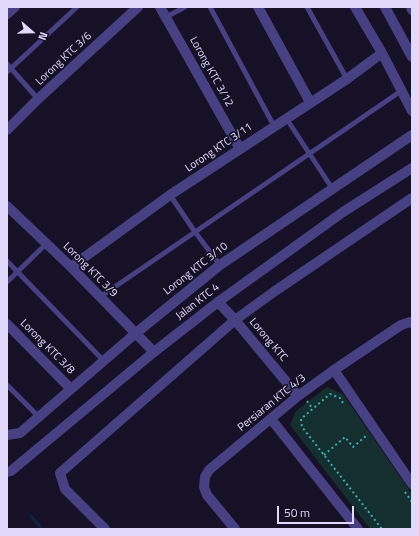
<!DOCTYPE html>
<style>
body{margin:0}
#map{position:relative;width:419px;height:536px;overflow:hidden;background:#161126;font-family:"Titillium Web",sans-serif}
canvas{display:block}
.frame{position:absolute;inset:0;border:8px solid #e0d9fc;pointer-events:none}
.north{position:absolute;left:12px;top:12px;width:40px;height:40px;-webkit-text-stroke:3px #161126;paint-order:stroke;rotate:110deg;font-size:11px;font-weight:700;line-height:16px;text-align:center;color:#e0d9fc}
.north::after{content:'';display:block;margin:auto;width:14px;height:18px;background:#e0d9fc;clip-path:polygon(50% 0,100% 100%,50% 72%,0 100%)}
.scale{position:absolute;left:277px;top:506px;width:77px;height:18px;box-sizing:border-box;border:2px solid #e0d9fc;border-top:0;padding-left:5px;font-size:12px;line-height:14px;white-space:nowrap;color:#e0d9fc;-webkit-text-stroke:3px #161126;paint-order:stroke}
</style>
<div id="map">
<canvas width="419" height="536"></canvas>
<div class="frame"></div>
<div class="north">N</div>
<div class="scale">50 m</div>
</div>
<script>
const g = document.querySelector('canvas').getContext('2d');
g.lineJoin = 'round';
function paint(path, color) {
  g.fillStyle = color;
  g.fill(path, 'evenodd');
}
function toPath(rows) {
  const path = new Path2D();
  for (const r of rows) {
    path.moveTo(r[0], r[1]);
    for (let i = 2; i < r.length; i += 2) path.lineTo(r[i], r[i + 1]);
  }
  return path;
}
function stroke(path, color, width, dash) {
  g.strokeStyle = color;
  g.lineWidth = width;
  g.lineCap = dash ? 'butt' : 'round';
  g.setLineDash(dash || []);
  g.stroke(path);
}
function write(font, color, halo, rows, align = 'center') {
  g.font = font + ' "Titillium Web",sans-serif';
  g.lineWidth = 3.5;
  g.setLineDash([]);
  g.textBaseline = 'middle';
  g.strokeStyle = halo;
  g.fillStyle = color;
  for (const [text, x, y, turn = 0] of rows) {
    g.save();
    g.translate(x, y);
    g.rotate((+turn || 0) * Math.PI / 180);
    g.textAlign = isNaN(turn) ? turn : align;
    if (halo) g.strokeText(text, 0, 0);
    g.fillText(text, 0, 0);
    g.restore();
  }
}
paint(toPath([
 [327,387,343,394,412,494,412,529,370,529,290,425,296,411]
]), '#152f30');
stroke(toPath([
 [31,516,42,529]
]), '#102046', 3);
stroke(toPath([
 [307,401,312,408],
 [343,403,340,398,330,394,301,419,302,427,382,529],
 [324,455,345,437,353,447,366,436],
 [405,492,412,502]
]), '#39afb1', 2, [2, 3]);
stroke(toPath([
 [210,7,274,126],
 [307,7,347,79],
 [166,17,185,7],
 [7,64,38,99],
 [7,72,77,7],
 [286,118,332,188],
 [170,195,195,232,220,265],
 [7,261,104,361],
 [7,282,46,244],
 [100,297,401,91],
 [7,385,38,416]
]), '#474082', 5);
stroke(toPath([
 [160,7,240,149],
 [258,7,310,102],
 [355,7,382,53,412,111],
 [7,14,15,7],
 [7,130,38,99,138,7],
 [7,206,71,267,154,352],
 [71,267,170,195,347,79,382,53],
 [218,302,235,320,298,396],
 [7,324,70,388],
 [334,370,412,484],
 [271,419,358,529],
 [7,435,20,433,136,333,220,265,412,135],
 [105,529,65,489,60,473,235,320,275,291,412,198],
 [235,529,207,495,204,487,205,477,209,470,298,396,334,370,401,325,410,322,412,323]
]), '#474082', 10);
stroke(toPath([
 [385,7,412,57],
 [411,7,412,10],
 [7,472,11,471,154,352,218,302,343,212,412,168]
]), '#474082', 10);
write('11px', '#e0d9fc', '#161126', [
 ["Lorong KTC 3/6",64,59,-43],
 ["Lorong KTC 3/12",211,72,61],
 ["Lorong KTC 3/11",219,148,-34],
 ["Lorong KTC 3/10",196,269,-38],
 ["Lorong KTC 3/9",90,270,45],
 ["Jalan KTC 4",198,302,-38],
 ["Lorong KTC",268,340,50],
 ["Lorong KTC 3/8",47,347,45],
 ["Persiaran KTC 4/3",272,403,-39]
]);
</script>
